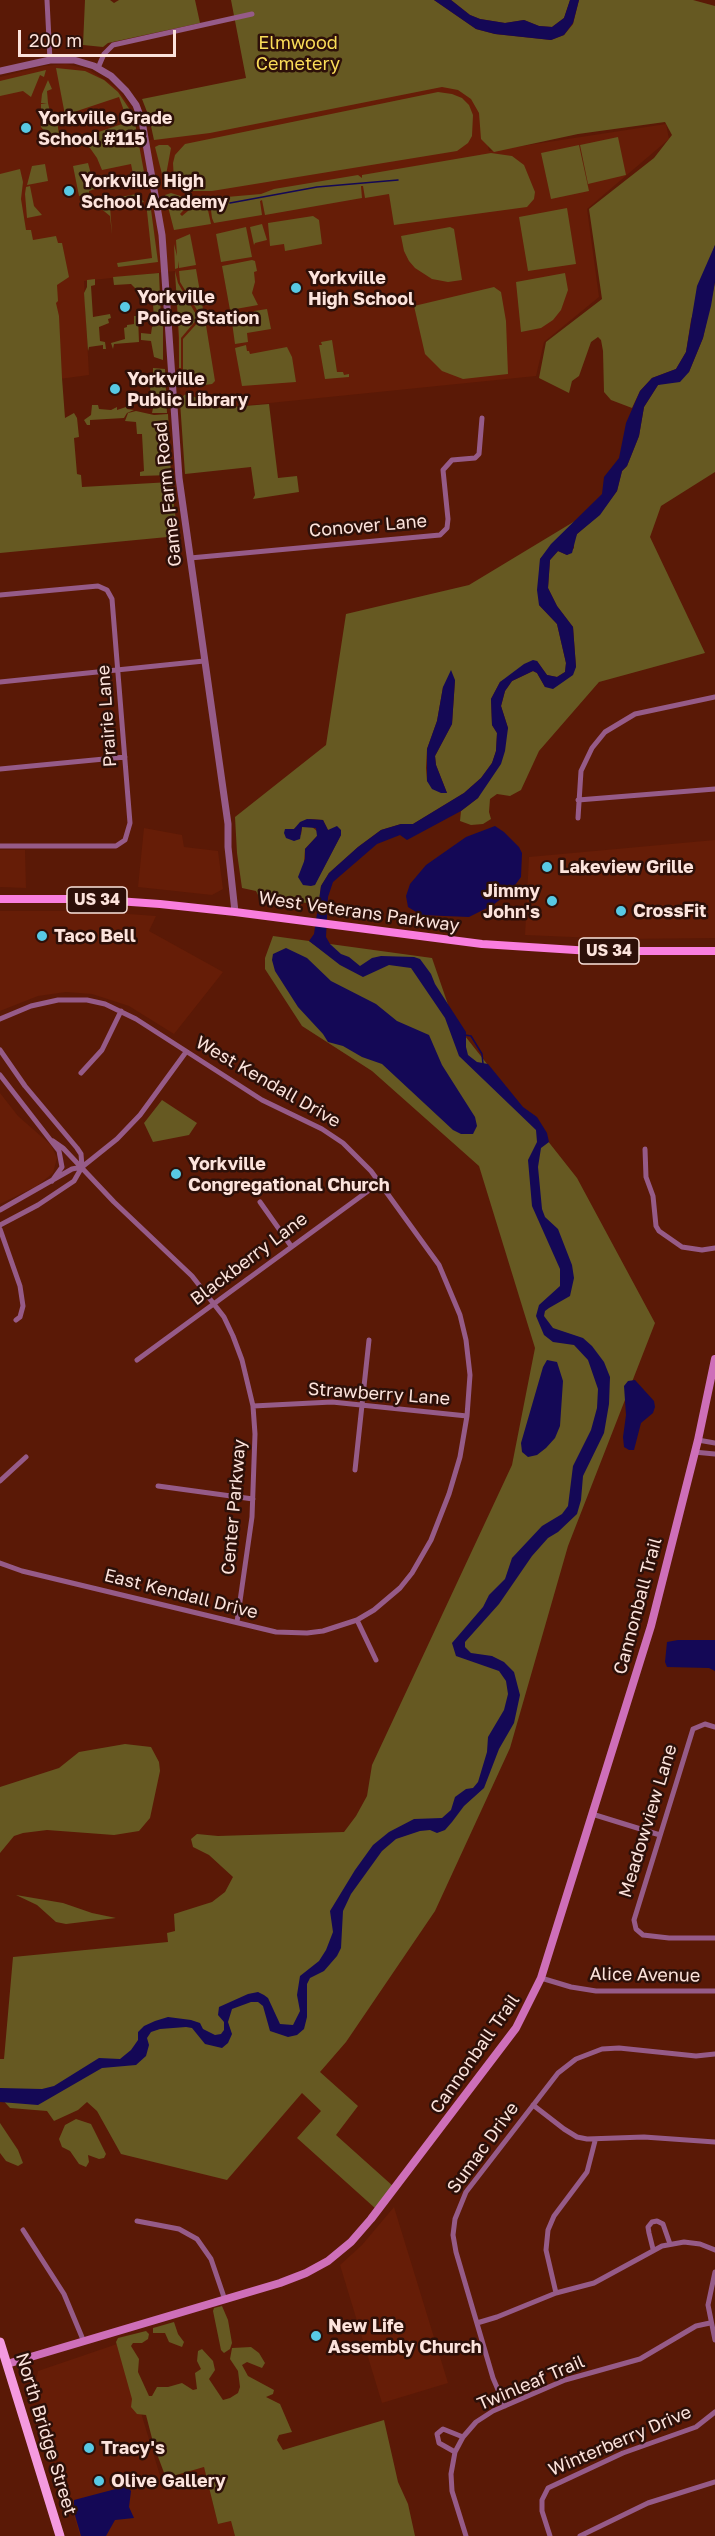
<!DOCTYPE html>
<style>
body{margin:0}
#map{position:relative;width:715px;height:2536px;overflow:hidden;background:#5a1906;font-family:"Golos Text",sans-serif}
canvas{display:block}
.scale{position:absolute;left:18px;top:30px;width:158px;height:27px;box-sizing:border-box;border:3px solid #fce3dc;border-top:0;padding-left:8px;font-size:18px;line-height:21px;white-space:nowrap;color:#fce3dc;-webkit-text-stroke:4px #2d1009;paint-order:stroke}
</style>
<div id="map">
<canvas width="715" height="2536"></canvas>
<div class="scale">200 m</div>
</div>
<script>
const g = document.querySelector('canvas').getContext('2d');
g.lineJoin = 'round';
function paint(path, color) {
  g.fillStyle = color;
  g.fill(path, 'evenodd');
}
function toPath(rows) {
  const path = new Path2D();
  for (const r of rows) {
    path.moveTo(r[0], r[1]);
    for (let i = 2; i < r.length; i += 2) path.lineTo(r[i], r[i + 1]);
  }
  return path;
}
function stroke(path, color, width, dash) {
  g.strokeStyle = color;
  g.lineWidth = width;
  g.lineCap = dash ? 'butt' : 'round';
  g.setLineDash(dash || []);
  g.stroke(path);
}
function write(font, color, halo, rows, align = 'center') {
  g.font = font + ' "Golos Text",sans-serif';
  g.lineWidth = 5;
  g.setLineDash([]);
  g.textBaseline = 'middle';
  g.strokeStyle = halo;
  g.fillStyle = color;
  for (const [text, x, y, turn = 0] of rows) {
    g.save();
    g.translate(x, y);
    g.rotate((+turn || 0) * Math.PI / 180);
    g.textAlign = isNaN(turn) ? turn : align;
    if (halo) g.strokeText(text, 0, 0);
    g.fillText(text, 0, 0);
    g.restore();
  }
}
paint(toPath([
 [66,64,88,69,117,88,129,105,140,142,474,75,489,151,666,124,669,139,587,209,599,297,544,342,536,376,181,412,175,271,84,281,89,375,0,387,0,77,44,66],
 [144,828,182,835,184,847,218,851,223,889,212,895,138,887],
 [715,840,715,938,619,939,525,935,529,857],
 [0,850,25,850,26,888,0,887],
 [0,911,87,911,156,916,149,931,223,972,174,1034,129,1006,92,994,66,992,38,996,0,1011],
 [0,1093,18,1116,51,1145,57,1158,53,1173,37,1186,0,1204],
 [394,2207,448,2383,382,2403,340,2265,362,2245],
 [120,2343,161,2479,204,2467,218,2524,231,2521,235,2536,80,2536,35,2385,38,2371]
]), '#661d07');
paint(toPath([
 [85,0,110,0,114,3,119,0,195,0,200,23,108,43,103,47,83,45],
 [231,0,434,0,476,29,495,34,551,40,564,35,573,24,579,0,693,0,715,6,715,245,691,320,686,352,676,369,652,378,640,391,632,408,611,400,604,392,603,351,601,340,598,337,591,342,579,376,572,381,569,393,539,378,546,342,602,299,589,209,654,158,672,135,665,122,578,134,494,152,481,139,479,113,471,99,458,90,442,87,210,133,154,140,149,117,142,99,246,78],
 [451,0,570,0,564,18,552,27,539,26,524,20,505,23,480,19,470,15],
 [56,68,85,71,104,80,118,92,130,110,135,123,146,183,135,184,131,164,102,170,97,158,90,148,75,140,128,122,119,97,65,115],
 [46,70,44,77,40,75,31,97,23,91,0,96,0,81],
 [48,80,52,89,47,91,48,103,51,116,56,115,59,134,56,136,47,134,41,127,41,104,47,103,41,103,42,94],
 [438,92,452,94,462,98,469,105,473,115,472,136,468,143,457,151,212,191,190,191,179,185,174,180,173,163,175,155,185,144],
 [618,137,626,175,588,184,580,145],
 [159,145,168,145,171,148,166,175,163,178,155,147],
 [579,145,589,191,551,199,541,153],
 [491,153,512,156,524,165,535,192,534,199,527,207,394,225,389,194,365,198,363,186,361,186,362,198,265,215,262,200,260,201,262,215,214,223,212,218,210,202,215,198,261,194,274,189,358,175,362,178,362,175],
 [88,163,95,189,89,191,89,194,79,196,73,166],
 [45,164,48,181,27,185,32,166],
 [20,169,23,182,21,199,26,230,31,230,33,240,56,236,58,243,62,243,69,277,57,285,58,301,56,303,59,316,62,378,65,418,74,413,77,418,79,437,74,438,77,474,81,475,82,487,171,482,178,536,0,553,0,174],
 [30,186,34,206,42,215,27,218,25,194,26,187],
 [171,193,193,200,180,214,182,216,201,200,206,201,211,224,174,230,165,195],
 [137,194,144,202,110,206,112,235,110,216,99,207,99,201,120,200,120,197],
 [146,202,150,202,158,262,118,267,117,263,152,258],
 [567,208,576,264,528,271,519,217],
 [313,216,319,220,322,244,285,251,284,244,270,246,268,223],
 [262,224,267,240,255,243,254,245,250,227],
 [246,227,252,257,221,262,216,234],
 [450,227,454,229,462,280,448,282,432,279,415,268,409,261,404,251,401,236],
 [190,234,196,265,179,268,178,261,178,268,175,269,174,244,177,256,176,240],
 [252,260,255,261,257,271,254,272,255,282,252,293,258,305,230,310,222,266],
 [196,269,204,315,200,315,180,282,179,271],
 [175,271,178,283,198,318,181,338,181,368,179,368,179,338],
 [159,273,161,318,154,319,152,290,148,290,147,287,137,290,131,284,114,285,113,277],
 [565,273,568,290,561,310,553,320,541,328,521,332,516,282],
 [95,279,95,285,91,286,93,317,110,314,111,318,108,319,109,323,99,327,100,341,105,342,106,349,103,349,103,345,89,347,88,351,84,293,87,287,87,280],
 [715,282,715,472,661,506,650,537,705,653,599,682,539,751,521,790,510,796,497,794,490,799,489,812,491,819,483,824,471,825,460,821,461,811,478,798,508,728,501,706,505,691,512,681,533,671,537,673,545,687,576,667,573,627,557,606,548,588,550,560,558,551,567,555,574,548,574,540,577,534,599,515,617,491,622,471,627,466,639,436,644,407,658,385,689,372,703,338],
 [494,287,501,292,506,321,508,374,463,379,442,371,425,354,414,306],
 [267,309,271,329,247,333,248,342,235,344,231,315,248,312,252,317,254,311],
 [134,316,138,316,139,342,114,344,113,349,111,343,125,339,124,328,127,327,127,325,134,324],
 [205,319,215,381,212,384,190,387,183,383,179,376,179,371,183,371,183,339,200,320],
 [156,325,163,326,163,360,154,357,151,341,141,340,141,333,151,334,152,327],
 [332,340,337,372,343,372,344,375,349,374,349,377,325,379,319,345,322,345,321,342],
 [246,345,247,351,249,351,250,354,287,347,292,357,296,382,242,386,235,348],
 [153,368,165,369,167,413,152,413,154,403,150,389,153,380],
 [188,394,220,408,269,404,278,478,297,476,299,492,253,499,255,495,251,467,185,474,180,402,184,395],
 [92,405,98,405,99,409,111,410,117,407,117,410,126,407,127,409,134,410,127,413,124,418,90,420,90,425,87,425,84,420,91,415],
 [136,411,154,415,168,414,171,475,140,476,140,472,144,471,142,434,137,434,136,422,125,421,128,413],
 [575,521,540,559,539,605,557,624,566,663,565,672,557,677,547,675,537,661,500,682,491,699,492,725,497,733,496,751,492,763,481,778,464,793,413,824,401,824,381,830,358,847,329,873,321,886,318,912,309,908,309,903,264,900,260,899,256,891,242,888,237,853,235,817,326,745,346,614,469,585],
 [455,680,452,724,435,756,436,765,447,793,427,781,426,768,427,749,437,721,443,687],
 [310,819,323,820,328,830,341,830,341,835,315,884,304,864,305,849,317,836,317,831,312,827,302,827,301,835,294,829],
 [273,936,309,941,322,950,330,944,432,958,454,1022,577,1178,655,1323,568,1546,510,1748,435,1911,346,2042,320,2072,358,2106,336,2135,394,2187,376,2209,297,2138,321,2111,302,2093,227,2180,121,2154,97,2111,87,2102,78,2110,54,2121,47,2111,10,2108,0,2097,0,2059,4,2059,13,1957,168,1942,167,1933,175,1931,174,1914,212,1902,225,1892,233,1877,209,1855,193,1847,191,1839,197,1834,218,1836,344,1832,356,1816,367,1796,372,1765,512,1465,535,1348,479,1166,372,1071,302,1026,265,969,265,958],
 [162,1100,197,1123,189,1135,153,1142,144,1123],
 [125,1744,151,1747,159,1762,160,1771,150,1818,139,1831,114,1835,47,1830,23,1833,14,1836,0,1853,0,1787,59,1768,79,1752],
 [16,1895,63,1903,92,1913,116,1918,66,1924,56,1922,37,1905],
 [76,2119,91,2124,106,2154,104,2158,99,2159,88,2155,89,2162,86,2167,79,2164,70,2151,62,2147,59,2139,65,2125],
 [0,2123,18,2150,23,2163,18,2166,6,2161,0,2153],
 [222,2306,228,2320,232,2343,230,2349,224,2353,221,2350,213,2311,214,2308],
 [174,2322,178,2334,184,2342,182,2347,169,2342,165,2333,153,2333,153,2328],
 [146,2331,149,2334,148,2339,142,2343,133,2343,131,2346,139,2359,138,2372,149,2396,152,2396,157,2387,168,2387,182,2383,193,2390,197,2389,195,2373,201,2369,197,2361,198,2351,202,2349,213,2361,215,2370,209,2379,223,2400,230,2398,238,2393,240,2387,238,2371,230,2359,232,2348,251,2347,259,2353,265,2363,262,2368,247,2362,242,2365,248,2376,274,2390,273,2394,266,2397,280,2404,292,2432,279,2435,277,2440,283,2450,384,2420,398,2482,408,2504,415,2536,235,2536,231,2521,218,2524,204,2467,166,2478,154,2446,146,2415,137,2414,131,2407,132,2399,116,2342,118,2338]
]), '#665922');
paint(toPath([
 [434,0,451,0,470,15,480,19,505,23,524,20,539,26,552,27,564,18,570,0,579,0,573,23,564,35,551,40,495,34,476,29],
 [715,245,715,282,711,306,703,338,689,372,680,382,658,385,644,407,639,436,627,466,622,471,617,491,600,515,577,534,572,553,567,555,558,551,550,560,548,588,557,606,573,627,576,667,573,675,553,689,545,687,537,673,533,671,512,681,505,691,501,706,508,728,505,751,501,764,478,798,461,811,407,840,400,835,377,844,333,882,328,897,326,937,330,944,341,954,349,957,360,966,372,958,381,956,414,957,420,959,431,974,435,984,466,1032,466,1047,468,1055,477,1062,488,1064,523,1107,537,1117,547,1133,549,1142,541,1148,538,1167,542,1209,545,1217,558,1229,572,1265,574,1278,570,1296,549,1308,545,1311,544,1316,553,1328,583,1338,592,1346,604,1362,610,1377,609,1404,604,1433,583,1476,581,1500,577,1514,558,1532,548,1538,532,1556,499,1604,465,1642,465,1647,471,1653,492,1656,504,1662,514,1672,520,1695,514,1723,499,1749,484,1788,464,1806,452,1822,445,1830,437,1833,430,1830,420,1831,396,1839,382,1851,351,1894,343,1911,341,1948,337,1956,324,1971,310,1978,307,1984,307,2017,304,2029,297,2035,288,2037,270,2031,263,2006,258,2002,251,2002,232,2009,228,2022,232,2034,228,2043,222,2048,205,2044,192,2028,186,2027,160,2029,151,2032,147,2038,149,2045,146,2056,136,2065,102,2068,38,2105,0,2102,0,2088,42,2089,54,2086,99,2058,120,2059,131,2050,138,2040,138,2032,144,2026,155,2021,168,2017,191,2020,200,2023,203,2029,215,2035,221,2034,224,2030,224,2022,218,2015,219,2007,248,1994,258,1992,264,1995,268,1998,280,2024,293,2025,300,2011,297,1995,300,1976,319,1961,326,1950,333,1932,330,1911,355,1870,373,1845,389,1832,414,1819,442,1818,451,1810,455,1797,466,1789,473,1788,478,1782,487,1752,488,1737,504,1710,508,1694,506,1681,499,1671,456,1656,452,1643,483,1607,489,1595,505,1579,512,1558,542,1526,562,1514,568,1506,573,1466,591,1430,597,1408,598,1389,588,1360,574,1345,553,1342,544,1335,536,1316,539,1305,560,1286,560,1269,532,1206,528,1160,537,1142,536,1130,459,1056,445,1018,411,968,389,965,363,977,340,965,309,941,314,934,321,886,329,873,358,847,381,830,401,824,413,824,464,793,481,778,492,763,496,751,497,733,492,725,491,699,500,682,524,664,533,660,537,661,547,675,557,677,565,672,566,663,557,624,539,605,537,590,540,559,551,544,602,494,604,477,619,458,626,423,640,391,652,378,676,369,686,352,697,286],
 [451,670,455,680,452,724,435,756,436,765,447,793,441,793,432,789,427,781,427,749,437,721,443,687],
 [307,819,323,820,328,830,337,826,341,830,341,835,315,885,311,886,303,885,298,877,305,859,305,849,317,836,316,828,302,827,300,839,294,841,286,838,284,833,285,829,294,829,300,822],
 [495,826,504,832,519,847,522,853,521,877,510,892,493,905,469,917,421,915,408,907,406,896,410,884,426,865,466,837],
 [286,948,307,958,331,981,376,1004,397,1021,429,1035,442,1065,475,1117,477,1126,473,1134,461,1134,453,1130,382,1064,362,1057,343,1046,328,1042,323,1034,298,1007,275,971,272,960,273,954],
 [547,1360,557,1362,563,1381,560,1426,555,1438,546,1448,537,1455,528,1457,522,1452,521,1443,543,1367],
 [635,1380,654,1401,655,1407,653,1413,641,1423,634,1450,629,1450,624,1447,623,1437,626,1415,624,1386,628,1381],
 [678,1640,715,1640,715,1671,709,1668,667,1667,665,1662,667,1642],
 [127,2486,131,2491,129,2507,134,2518,115,2520,106,2536,81,2536,74,2512,74,2500]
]), '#140856');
stroke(toPath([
 [230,203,317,187,398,180],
 [465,1035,471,1036,482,1054,483,1064]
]), '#140856', 1.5);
stroke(toPath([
 [47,0,50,60],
 [98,68,104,54,113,45,252,14],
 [190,558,440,535,447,528,448,519,443,470,452,460,475,458,479,454,482,418],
 [0,595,98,586,107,590,112,599,130,823,125,840,116,846,0,846],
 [0,682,204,661],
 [0,769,125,757],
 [578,800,715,789],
 [578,818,581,771,592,748,605,732,635,714,715,697],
 [0,1019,31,1006,58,1000,87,1000,105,1004,136,1019,262,1100,322,1129,343,1143,371,1171,439,1265,460,1315,466,1340,470,1375,467,1416,460,1457,449,1494,431,1540,412,1573,400,1588,374,1610,357,1620,323,1631,307,1633,276,1632,22,1571,0,1563],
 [0,1050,25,1086,77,1148,81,1154,82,1167],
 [81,1073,102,1050,121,1011],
 [0,1075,59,1151,62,1167,52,1181],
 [53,1141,63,1148,114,1202,192,1276,224,1317,233,1336,242,1360,253,1406,255,1434,252,1517,237,1622],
 [645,1149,646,1177,653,1196,656,1226,659,1231,682,1247,702,1250,715,1248],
 [260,1202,291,1246],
 [0,1210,72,1169,82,1167],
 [0,1225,38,1205,74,1181,82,1167,117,1139,140,1115,186,1052],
 [0,1229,20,1286,23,1306,20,1317,16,1320],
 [137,1360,379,1183],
 [253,1406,332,1402,467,1416],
 [698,1440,715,1443],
 [694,1452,715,1454],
 [355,1470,369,1340],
 [0,1481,26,1457],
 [158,1486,253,1499],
 [357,1620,376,1660],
 [715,1727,705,1724,693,1729,634,1920,636,1929,643,1935,669,1938,715,1938],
 [592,1814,660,1835],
 [541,1978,571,1987,596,1991,715,1991],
 [533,2105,564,2129,577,2137,587,2139,644,2137,715,2142],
 [137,2221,179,2229,197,2239,211,2259,225,2300],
 [23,2230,64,2294,84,2342],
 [653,2249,649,2233,648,2227,652,2222,657,2221,663,2224,670,2244],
 [715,2272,708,2305,715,2340],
 [556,2293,546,2250,548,2230,554,2216,587,2172,595,2141],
 [477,2323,497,2317,556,2293,594,2283,662,2246,684,2242,700,2244,715,2250],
 [505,2406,493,2378,456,2252,453,2235,455,2219,466,2192,558,2073,576,2059,602,2049,619,2048,696,2056,715,2054],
 [455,2452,439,2443,437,2434,443,2429,463,2437],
 [466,2536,452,2491,451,2474,455,2452,463,2437,476,2422,493,2411,565,2380,640,2359,696,2326,710,2323],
 [550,2536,542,2511,542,2500,548,2488,623,2453,696,2427,715,2412],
 [580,2536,648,2503,715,2482]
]), '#965b88', 5);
stroke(toPath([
 [0,71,50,60,74,60,94,66,111,76,126,91,136,105,142,121,162,235,179,478,228,824,228,847,235,912]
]), '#965b88', 7);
stroke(toPath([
 [7,2364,280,2283,306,2273,328,2261,351,2242,371,2219,516,2028,541,1978,651,1626,698,1440,715,1359]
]), '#ce6fb9', 8);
stroke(toPath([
 [0,899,88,899,160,904,235,912,482,944,591,951,715,951]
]), '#f97ede', 8);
stroke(toPath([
 [0,2342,60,2536]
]), '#f49adf', 9);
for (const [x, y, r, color] of [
 [26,128,6,"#58c9e4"],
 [69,191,6,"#58c9e4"],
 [296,288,6,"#58c9e4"],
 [125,307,6,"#58c9e4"],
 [115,389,6,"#58c9e4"],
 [547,867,6,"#58c9e4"],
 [552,901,6,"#58c9e4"],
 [621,911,6,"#58c9e4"],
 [42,936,6,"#58c9e4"],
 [176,1174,6,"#58c9e4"],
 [316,2336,6,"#58c9e4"],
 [89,2448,6,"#58c9e4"],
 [99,2481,6,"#58c9e4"]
]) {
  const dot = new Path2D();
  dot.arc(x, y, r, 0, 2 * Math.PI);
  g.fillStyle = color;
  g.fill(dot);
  stroke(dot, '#2d1009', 2);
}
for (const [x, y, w] of [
 [97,900,60],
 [609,951,60]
]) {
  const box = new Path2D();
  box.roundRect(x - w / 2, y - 13, w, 26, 4.5);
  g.fillStyle = '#2d1009';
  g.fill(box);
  stroke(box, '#fce3dc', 1.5);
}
write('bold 16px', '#fce3dc', null, [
 ["US 34",97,900],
 ["US 34",609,951]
]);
write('18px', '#fadc58', '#2d1009', [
 ["Elmwood",298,43],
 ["Cemetery",298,64]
]);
write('bold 18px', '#fce3dc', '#2d1009', [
 ["Yorkville Grade",38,118],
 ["School #115",38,139],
 ["Yorkville High",81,181],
 ["School Academy",81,202],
 ["Yorkville",308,278],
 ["High School",308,299],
 ["Yorkville",137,297],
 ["Police Station",137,318],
 ["Yorkville",127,379],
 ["Public Library",127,400],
 ["Lakeview Grille",559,867],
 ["Jimmy",540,891,"right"],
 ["John's",540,912,"right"],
 ["CrossFit",633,911],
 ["Taco Bell",54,936],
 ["Yorkville",188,1164],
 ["Congregational Church",188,1185],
 ["New Life",328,2326],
 ["Assembly Church",328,2347],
 ["Tracy's",101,2448],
 ["Olive Gallery",111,2481]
], 'left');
write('18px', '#fce3dc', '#2d1009', [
 ["Game Farm Road",168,494,-96],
 ["Conover Lane",368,526,-5],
 ["Prairie Lane",107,716,-94],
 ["West Veterans Parkway",359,912,8],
 ["West Kendall Drive",268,1082,30],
 ["Blackberry Lane",249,1259,-37],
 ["Strawberry Lane",379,1394,4],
 ["Center Parkway",234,1507,-85],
 ["East Kendall Drive",181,1594,14],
 ["Cannonball Trail",638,1606,-75],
 ["Meadowview Lane",648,1821,-73],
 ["Alice Avenue",645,1975,1],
 ["Cannonball Trail",475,2054,-55],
 ["Sumac Drive",483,2148,-54],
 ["Twinleaf Trail",531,2383,-23],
 ["North Bridge Street",46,2434,73],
 ["Winterberry Drive",620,2441,-23]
]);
</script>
